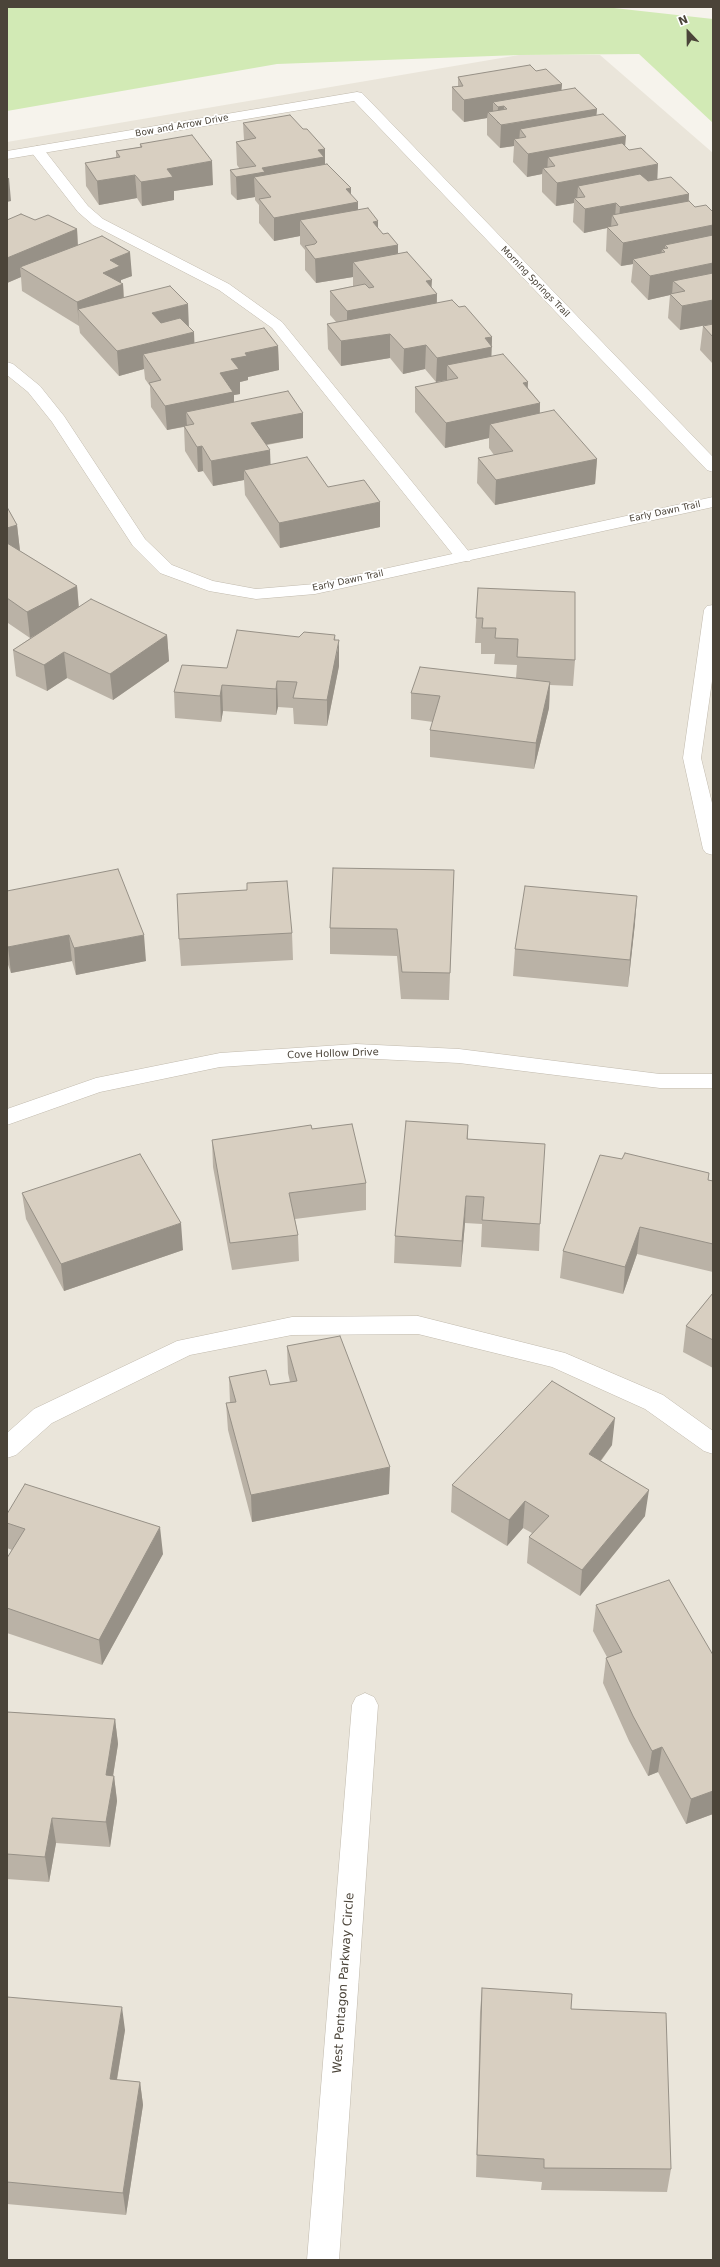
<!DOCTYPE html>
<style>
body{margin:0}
#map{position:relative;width:720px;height:2267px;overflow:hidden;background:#f6f3ec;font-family:"DejaVu Sans",sans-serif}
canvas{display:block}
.frame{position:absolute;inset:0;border:8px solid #4b4439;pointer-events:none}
.north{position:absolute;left:668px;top:12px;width:40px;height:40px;-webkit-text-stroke:3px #fff;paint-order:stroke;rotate:338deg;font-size:11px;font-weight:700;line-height:16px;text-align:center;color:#4b4439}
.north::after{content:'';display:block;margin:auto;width:14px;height:18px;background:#4b4439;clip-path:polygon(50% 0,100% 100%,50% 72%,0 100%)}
</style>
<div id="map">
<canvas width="720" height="2267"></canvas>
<div class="frame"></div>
<div class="north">N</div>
</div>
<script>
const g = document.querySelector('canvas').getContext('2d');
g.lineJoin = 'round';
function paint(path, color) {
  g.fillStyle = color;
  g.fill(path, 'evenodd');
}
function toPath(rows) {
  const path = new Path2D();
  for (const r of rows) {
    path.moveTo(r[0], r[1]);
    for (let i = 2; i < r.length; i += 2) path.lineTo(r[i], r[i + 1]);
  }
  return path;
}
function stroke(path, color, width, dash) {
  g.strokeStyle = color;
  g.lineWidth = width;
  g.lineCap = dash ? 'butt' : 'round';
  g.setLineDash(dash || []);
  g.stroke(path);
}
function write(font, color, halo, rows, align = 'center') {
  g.font = font + ' "DejaVu Sans",sans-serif';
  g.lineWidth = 3.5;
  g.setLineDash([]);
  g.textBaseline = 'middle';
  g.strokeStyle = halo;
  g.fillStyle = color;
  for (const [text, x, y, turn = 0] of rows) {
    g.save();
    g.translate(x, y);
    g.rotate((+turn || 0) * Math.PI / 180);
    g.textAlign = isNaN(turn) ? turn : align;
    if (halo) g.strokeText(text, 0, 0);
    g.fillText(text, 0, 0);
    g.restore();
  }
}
paint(toPath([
 [519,55,600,55,713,153,713,2260,7,2259,7,142]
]), '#eae5da');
paint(toPath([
 [7,7,605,7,713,19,713,123,639,54,519,55,277,64,7,111]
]), '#d2eab5');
const service = toPath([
 [37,146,42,147,88,206,103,219,229,284,282,322,470,553,473,557,470,561,458,561,272,328,219,290,93,225,78,212,32,153,30,150,37,146],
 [418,1316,565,1353,663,1395,713,1431,713,1454,704,1451,645,1409,552,1367,418,1334,292,1335,190,1355,52,1423,16,1455,7,1458,7,1433,34,1409,177,1341,292,1317,418,1316]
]);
const minor = toPath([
 [7,362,13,364,40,386,64,416,145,539,172,565,213,581,256,589,315,584,713,497,713,507,315,594,256,599,209,591,160,573,133,546,52,422,28,392,7,375,7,362],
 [356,1044,459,1049,660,1074,713,1074,713,1088,660,1088,459,1063,356,1058,220,1067,100,1092,7,1125,7,1109,96,1078,220,1053,356,1044],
 [365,1693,374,1697,378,1705,339,2260,307,2260,352,1705,356,1697,365,1693]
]);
const tertiary = toPath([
 [357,92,362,93,713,457,713,472,707,470,354,101,7,159,7,151,357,92],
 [713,605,713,674,701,758,713,807,713,855,706,853,703,849,683,758,704,610,707,606,713,605]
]);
stroke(service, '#c2bbae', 1);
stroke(minor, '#c2bbae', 1);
stroke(tertiary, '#c2bbae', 1);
paint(service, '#fff');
paint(minor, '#fff');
paint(tertiary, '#fff');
paint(toPath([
 [536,71,562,84,561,90,597,109,596,115,657,180,689,194,689,202,695,207,713,212,713,364,700,350,703,326,712,324,680,330,668,318,670,295,648,300,631,282,633,264,621,266,606,251,607,228,584,233,573,222,574,203,556,206,542,192,542,174,527,177,513,162,514,146,500,148,487,135,487,118,464,122,452,110,452,87,458,86,458,77],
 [243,123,303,129,325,149,325,164,351,194,358,210,378,228,383,234,398,245,398,253,437,294,437,303,459,307,492,337,491,356,528,388,540,403,540,413,597,459,595,484,495,505,477,483,478,458,494,455,489,448,489,438,445,448,415,412,415,387,447,381,447,380,436,382,425,369,403,374,390,358,341,366,328,349,327,324,337,323,330,315,330,291,353,286,353,277,316,283,305,270,305,250,300,244,300,236,274,241,259,223,259,205,255,200,255,197,237,200,231,194,230,170,240,169,237,165,236,142,244,140],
 [140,144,213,185,174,191,174,200,142,206,137,198,99,205,86,186,85,163,116,157,116,151,140,147],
 [7,220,35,220,77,229,78,245,132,276,121,280,121,283,123,284,124,298,189,327,194,343,278,346,279,370,248,377,248,380,240,382,240,394,234,395,234,402,303,413,303,438,267,445,270,465,328,487,380,527,280,548,245,495,244,480,213,486,203,471,198,472,185,451,184,427,167,430,151,407,150,386,145,379,144,369,119,376,80,333,79,326,22,291,21,277,7,283],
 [7,507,17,525,20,551,77,586,79,607,167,635,169,661,113,700,67,678,47,691,16,676,13,650,38,633,30,638,8,623,7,624],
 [478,588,575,660,573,686,550,685,549,708,534,769,430,757,430,730,433,722,411,719,411,693,516,678,517,665,494,664,495,654,481,654,481,643,475,643],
 [335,640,339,666,327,726,294,724,293,708,278,707,276,715,223,711,221,722,175,718,174,692,227,668],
 [454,870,449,1000,401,999,397,956,330,954,330,928],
 [247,890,292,933,293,960,181,966,179,939],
 [7,891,146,961,76,975,72,961,11,973,7,962],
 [635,923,628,987,513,976,515,949],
 [468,1125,468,1139,540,1224,539,1251,481,1247,482,1224,465,1223,461,1267,394,1263,395,1236],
 [312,1129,366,1183,366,1210,295,1219,298,1235,299,1261,232,1270,213,1167,212,1140],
 [622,1159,709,1173,708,1180,713,1181,713,1272,637,1254,623,1294,560,1278,563,1251],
 [22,1193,183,1250,64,1291,26,1219],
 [713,1293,713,1368,683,1352,686,1326],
 [287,1346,389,1494,252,1522,228,1430,226,1403,230,1403,229,1377,270,1385,290,1382,288,1373],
 [612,1445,601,1461,645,1516,580,1596,527,1563,529,1537,532,1533,523,1528,507,1546,451,1512,452,1485],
 [7,1514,163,1554,102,1665,7,1633,7,1558,12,1550,7,1548],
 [596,1605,713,1655,713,1814,686,1824,658,1772,648,1776,629,1741,603,1683,606,1658,607,1657,593,1631],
 [7,1712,115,1719,118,1744,113,1776,114,1776,117,1801,110,1847,56,1843,49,1882,7,1879],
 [482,1988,571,2009,671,2169,667,2192,541,2190,542,2182,476,2177,480,2012],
 [7,1997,125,2030,117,2080,140,2082,143,2105,126,2215,7,2204]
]), '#bab2a6');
paint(toPath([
 [562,84,560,106,507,109,504,106,503,125,597,109,595,132,526,137,520,129,519,144,514,139,514,146,500,148,501,125,497,122,498,107,493,102,493,117,488,112,487,118,464,122,464,100],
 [626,136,624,159,555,166,548,157,547,173,543,168,542,174,527,177,528,154],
 [325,149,325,172,254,177,255,197,237,200,236,177,318,150],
 [212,161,213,185,174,191,174,200,142,206,141,182,167,169],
 [658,164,657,187,585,197,578,186,577,201,574,198,574,203,556,206,557,183],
 [135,175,137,198,99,205,97,181],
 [7,178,9,178,11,201,7,202],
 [351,188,351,203,358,202,358,226,300,220,300,236,274,241,274,218,346,189],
 [689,194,687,218,618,231,620,207],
 [616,203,615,219,612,215,611,227,607,227,607,228,584,233,585,209],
 [378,221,378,244,373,222],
 [713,225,713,248,668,248,665,245,665,252,662,249,661,258,633,259,633,264,621,266,623,243],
 [77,229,78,252,20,267,21,277,7,283,7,258],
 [398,245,398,268,353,262,353,277,316,283,315,259],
 [130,252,132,276,121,280,121,285,123,284,124,308,78,309,79,326,77,302,103,273,110,260],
 [713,263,713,287,685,291,673,281,672,295,670,294,670,295,648,300,650,276],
 [432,280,431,295,437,294,436,318,347,335,347,311,426,281],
 [713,300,712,324,680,330,682,306],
 [188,304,189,329,153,337,152,313],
 [194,332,195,357,143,354,144,369,119,376,117,351],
 [390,334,390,358,341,366,341,341],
 [492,337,491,371,447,365,447,380,436,382,437,358,485,338],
 [426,345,425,369,403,374,404,349],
 [278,346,279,370,248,377,248,380,240,382,240,394,234,395,234,416,186,412,187,426,167,430,165,406,220,373,231,359,245,353],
 [528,382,527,406,540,403,539,428,490,424,489,438,445,448,446,423,523,383],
 [303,413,303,438,252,447,251,423],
 [202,446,203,471,198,472,197,447],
 [270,450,271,475,244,470,244,480,213,486,211,461],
 [597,459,595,484,495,505,496,480],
 [380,502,380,527,280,548,279,523],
 [17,525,20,551,7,554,7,528],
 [77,586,79,612,30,638,27,612],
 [7,611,8,623,7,624],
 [167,635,169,661,113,700,110,674],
 [335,635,336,659,339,640,339,666,327,726,327,700],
 [64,652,67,678,47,691,44,665],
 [277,681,278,707,276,715,276,689],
 [550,682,549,708,534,769,536,743],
 [222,685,223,711,221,722,220,696],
 [637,896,635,923,628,987,630,960],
 [69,935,72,961,11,973,8,947],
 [144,935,146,961,76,975,74,948],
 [466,1196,465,1223,461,1267,462,1241],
 [181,1223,183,1250,64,1291,61,1264],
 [640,1227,637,1254,623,1294,625,1267],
 [615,1418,612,1445,586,1480,589,1454],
 [390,1467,389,1494,252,1522,251,1495],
 [649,1490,645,1516,580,1596,582,1570],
 [525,1501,523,1528,507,1546,509,1520],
 [160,1527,163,1554,102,1665,99,1640],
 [115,1719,118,1744,109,1801,106,1775],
 [662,1747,658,1772,648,1776,652,1751],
 [114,1776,117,1801,110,1847,106,1822],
 [713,1791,713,1814,686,1824,691,1799],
 [52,1818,56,1843,49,1882,45,1857],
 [122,2007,125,2030,113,2102,110,2079],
 [140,2082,143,2105,126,2215,123,2193]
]), '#979187');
const building = toPath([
 [530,65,536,71,546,69,562,84,464,100,452,87,463,86,458,77,530,65],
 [575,88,597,109,501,125,488,112,507,109,504,106,498,107,493,102,575,88],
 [603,114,626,136,528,154,514,139,526,137,520,129,603,114],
 [290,115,303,129,307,129,325,149,318,150,324,157,262,168,265,172,236,177,230,170,256,166,236,142,256,138,243,123,290,115],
 [192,135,212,161,167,169,173,177,141,182,135,175,97,181,85,163,120,157,116,151,142,147,140,144,192,135],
 [622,143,629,150,641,148,658,164,557,183,543,168,555,166,548,157,622,143],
 [327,164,351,188,346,189,358,202,274,218,259,199,271,197,254,177,327,164],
 [640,174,648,181,671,177,689,194,620,207,616,203,585,209,574,198,585,197,578,186,640,174],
 [689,201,695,207,706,205,713,212,713,225,623,243,607,227,618,225,612,215,689,201],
 [368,208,378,221,373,222,383,234,388,233,398,245,315,259,305,246,315,244,317,242,300,220,368,208],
 [21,214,35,220,48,215,77,229,7,258,7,220,21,214],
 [713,235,713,263,650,276,633,259,665,252,662,249,668,248,665,245,713,235],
 [102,236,130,252,110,260,120,266,103,273,123,284,77,302,20,267,102,236],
 [407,252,432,280,426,281,437,294,347,311,330,291,365,284,369,288,374,287,353,262,407,252],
 [713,273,713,300,682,306,670,294,685,291,673,281,713,273],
 [170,286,188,304,152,313,161,323,180,318,194,332,117,351,78,309,170,286],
 [452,300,459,307,465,306,492,337,485,338,492,347,437,358,426,345,404,349,390,334,341,341,327,324,452,300],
 [713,324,713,337,703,326,713,324],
 [264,328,278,346,245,353,247,356,231,359,239,369,220,373,233,392,165,406,149,383,161,380,143,354,264,328],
 [503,354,528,382,523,383,540,403,446,423,415,387,458,378,447,365,503,354],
 [288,391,303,413,251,423,270,450,211,461,202,446,197,447,184,426,194,424,186,412,288,391],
 [554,410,597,459,496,480,478,458,513,451,490,424,554,410],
 [307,457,328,487,364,480,380,502,279,523,244,470,307,457],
 [7,507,17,525,7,528,7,507],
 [7,543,77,586,27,612,7,598,7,543],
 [478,588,575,592,575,660,517,657,518,639,495,638,496,628,482,628,483,618,476,618,478,588],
 [91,599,167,635,110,674,64,652,44,665,13,650,91,599],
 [237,630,299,637,304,632,335,635,334,640,339,640,327,700,293,698,297,682,277,681,276,689,222,685,220,696,174,692,182,665,227,668,237,630],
 [420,667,550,682,536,743,430,730,440,696,411,693,420,667],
 [333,868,454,870,450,973,402,972,397,929,330,928,333,868],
 [118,869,144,935,74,948,69,935,8,947,7,945,7,891,118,869],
 [287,881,292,933,179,939,177,894,247,890,247,883,287,881],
 [525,886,637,896,630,960,515,949,525,886],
 [406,1121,468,1125,467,1139,545,1144,540,1224,482,1220,484,1197,466,1196,462,1241,395,1236,406,1121],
 [352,1124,366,1183,289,1193,298,1235,230,1243,212,1140,311,1125,312,1129,352,1124],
 [625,1153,709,1173,708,1180,713,1181,713,1244,640,1227,625,1267,563,1251,600,1155,622,1159,625,1153],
 [140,1154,181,1223,61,1264,22,1193,140,1154],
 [713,1293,713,1340,686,1326,713,1293],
 [340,1336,390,1467,251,1495,226,1403,236,1402,229,1377,266,1370,270,1385,297,1381,287,1346,340,1336],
 [552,1381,615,1418,589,1454,649,1490,582,1570,529,1537,549,1516,525,1501,509,1520,452,1485,552,1381],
 [25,1484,160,1527,99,1640,7,1608,7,1558,25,1529,7,1523,7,1514,25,1484],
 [669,1580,713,1655,713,1791,691,1799,662,1747,652,1751,633,1716,606,1658,622,1652,596,1605,669,1580],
 [7,1712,115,1719,106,1775,114,1776,106,1822,52,1818,45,1857,7,1854,7,1712],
 [482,1988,572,1994,571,2009,666,2013,671,2169,544,2168,544,2159,477,2155,482,1988],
 [7,1997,122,2007,110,2079,140,2082,123,2193,7,2182,7,1997]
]);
paint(building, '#d8cfc1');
stroke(building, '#979187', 1);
write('9px', '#4b4439', '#fff', [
 ["Bow and Arrow Drive",182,126,-10],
 ["Morning Springs Trail",535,282,46],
 ["Early Dawn Trail",665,512,-12],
 ["Early Dawn Trail",348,581,-12]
]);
write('10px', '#4b4439', '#fff', [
 ["Cove Hollow Drive",333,1054,-2]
]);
write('12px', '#4b4439', '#fff', [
 ["West Pentagon Parkway Circle",344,1983,-86]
]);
</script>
